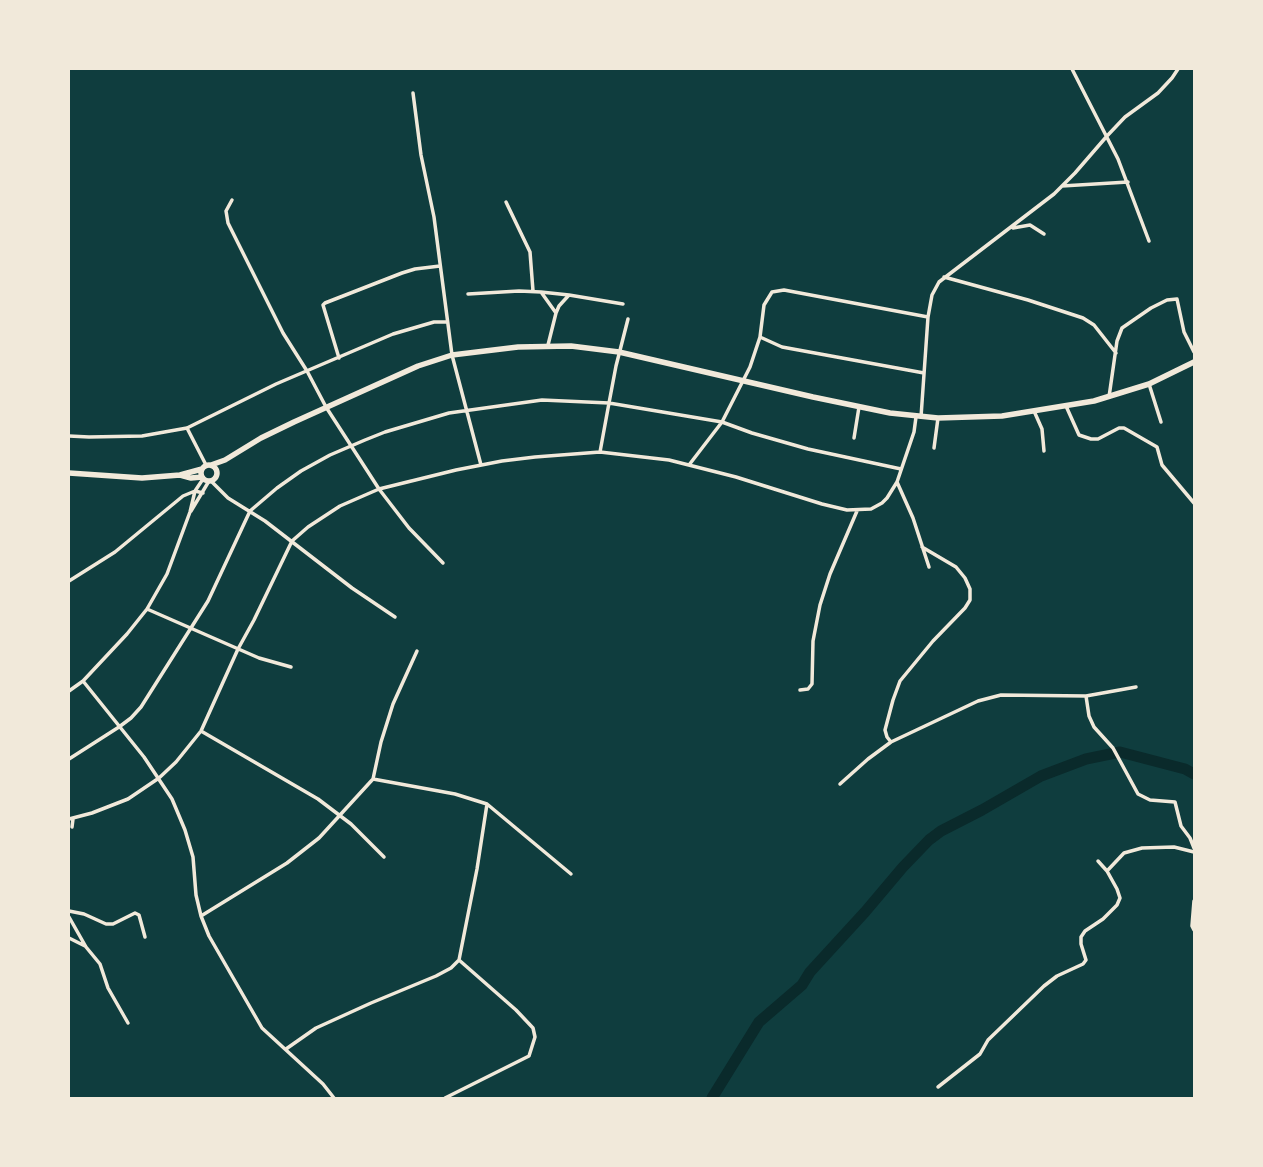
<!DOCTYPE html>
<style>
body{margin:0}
#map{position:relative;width:1263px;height:1167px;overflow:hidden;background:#0f3d3e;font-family:Commissioner,sans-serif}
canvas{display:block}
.frame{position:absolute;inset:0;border:70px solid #f1e9da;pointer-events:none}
</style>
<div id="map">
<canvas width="1263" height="1167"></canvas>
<div class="frame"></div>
</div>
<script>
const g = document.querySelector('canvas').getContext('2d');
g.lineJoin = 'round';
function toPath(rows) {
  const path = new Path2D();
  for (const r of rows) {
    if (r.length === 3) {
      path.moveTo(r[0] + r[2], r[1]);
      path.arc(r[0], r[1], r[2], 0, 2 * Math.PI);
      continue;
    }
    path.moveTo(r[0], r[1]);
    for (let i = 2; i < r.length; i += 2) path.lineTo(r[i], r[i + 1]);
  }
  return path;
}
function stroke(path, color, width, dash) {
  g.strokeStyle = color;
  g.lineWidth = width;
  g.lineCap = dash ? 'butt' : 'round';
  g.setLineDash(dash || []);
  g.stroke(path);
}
stroke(toPath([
 [712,1098,759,1022,802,985,810,972,865,912,903,867,929,840,941,831,982,810,1041,776,1086,759,1120,752,1185,769,1194,774]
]), '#0a2a2b', 11);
stroke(toPath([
 [1072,69,1118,159,1149,241],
 [413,93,421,155,434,217,452,355,481,465],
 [1062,186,1128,182],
 [232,200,226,211,228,223,283,333,307,371,326,407,379,489,409,528,443,563],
 [506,202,530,252,533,291],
 [1013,228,1030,225,1044,234],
 [944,277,1028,300,1083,318,1094,325,1116,353],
 [541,292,569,295],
 [468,294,519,291,541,292,556,313],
 [760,337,782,347,924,373],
 [548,345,556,313,559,306,569,295,623,304],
 [339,358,323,305,325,303,402,273,415,269,440,266],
 [1149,384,1161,422],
 [1109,397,1117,341,1122,328,1151,308,1167,300,1177,299,1184,332,1194,352],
 [1066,406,1079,435,1091,439,1098,439,1119,428,1124,428,1157,447,1162,465,1194,503],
 [1034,411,1042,429,1044,451],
 [916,417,914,432,897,482,913,518,929,567],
 [921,417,928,317,932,295,939,282,1054,194,1075,173,1107,136,1125,117,1158,93,1172,78,1178,69],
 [187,428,206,465],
 [69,436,89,437,142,436,187,428,276,384,393,334,434,322,447,322],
 [854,438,859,407],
 [934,448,938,418],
 [600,452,609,403,722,422,752,433,808,449,901,469],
 [689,465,722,422,750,367,760,337,764,305,772,292,784,290,928,317],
 [211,481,228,498,265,521,352,588,395,617],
 [191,511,209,481],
 [69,581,115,552,183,496,195,491,203,493],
 [147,609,259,658,291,667],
 [83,681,144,757,172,799,185,830,193,857,196,895,201,916,209,936,262,1028,323,1084,334,1098],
 [800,690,808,689,812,684,813,641,820,605,830,574,857,511],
 [69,691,83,681,127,634,147,609,167,574,190,512,195,491,203,479],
 [1086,696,1089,716,1094,727,1113,748,1138,794,1150,800,1175,802,1181,826,1190,838,1194,848],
 [201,731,318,799,351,824,384,857],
 [891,742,887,737,885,730,893,700,900,681,933,641,965,608,970,600,970,589,965,578,956,567,922,547],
 [69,759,119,727,131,718,141,707,208,601,250,511,277,488,301,471,330,455,365,440,385,432,449,413,542,400,609,403,616,366,628,319],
 [373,779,381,742,393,704,417,651],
 [840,784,868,759,891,742,978,701,1001,695,1086,696,1136,687],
 [69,819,92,813,128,799,159,778,176,762,201,731,238,649,254,620,292,541,308,527,340,506,379,489,456,470,502,461,535,457,600,452,669,460,736,477,822,504,847,510,871,509,882,503,887,498,897,482],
 [72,827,73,819],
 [1107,871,1124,853,1142,848,1174,847,1194,852],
 [1194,901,1192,926,1194,930],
 [69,911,84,914,106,924,113,924,135,913,139,915,145,937],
 [201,916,287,863,319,838,373,779,455,794,487,804,571,874],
 [69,917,86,947,100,964,108,988,128,1023],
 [69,938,85,946],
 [286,1049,316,1028,371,1003,436,976,451,968,459,960,477,869,487,804],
 [938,1087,980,1054,988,1040,1044,986,1057,976,1083,964,1086,960,1081,944,1081,937,1085,931,1103,919,1117,905,1120,898,1117,889,1107,871,1098,861],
 [445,1098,529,1056,535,1037,533,1028,516,1010,459,960]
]), '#f1e9da', 3.5);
stroke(toPath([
 [209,473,8],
 [211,465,225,460,261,438,294,422,418,366,452,355,518,347,571,346,619,352,813,397,890,413,938,418,1002,416,1094,401,1149,384,1194,362],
 [69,473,142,478,180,475,202,469],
 [180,475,191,478,202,477]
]), '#f1e9da', 5.5);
</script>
